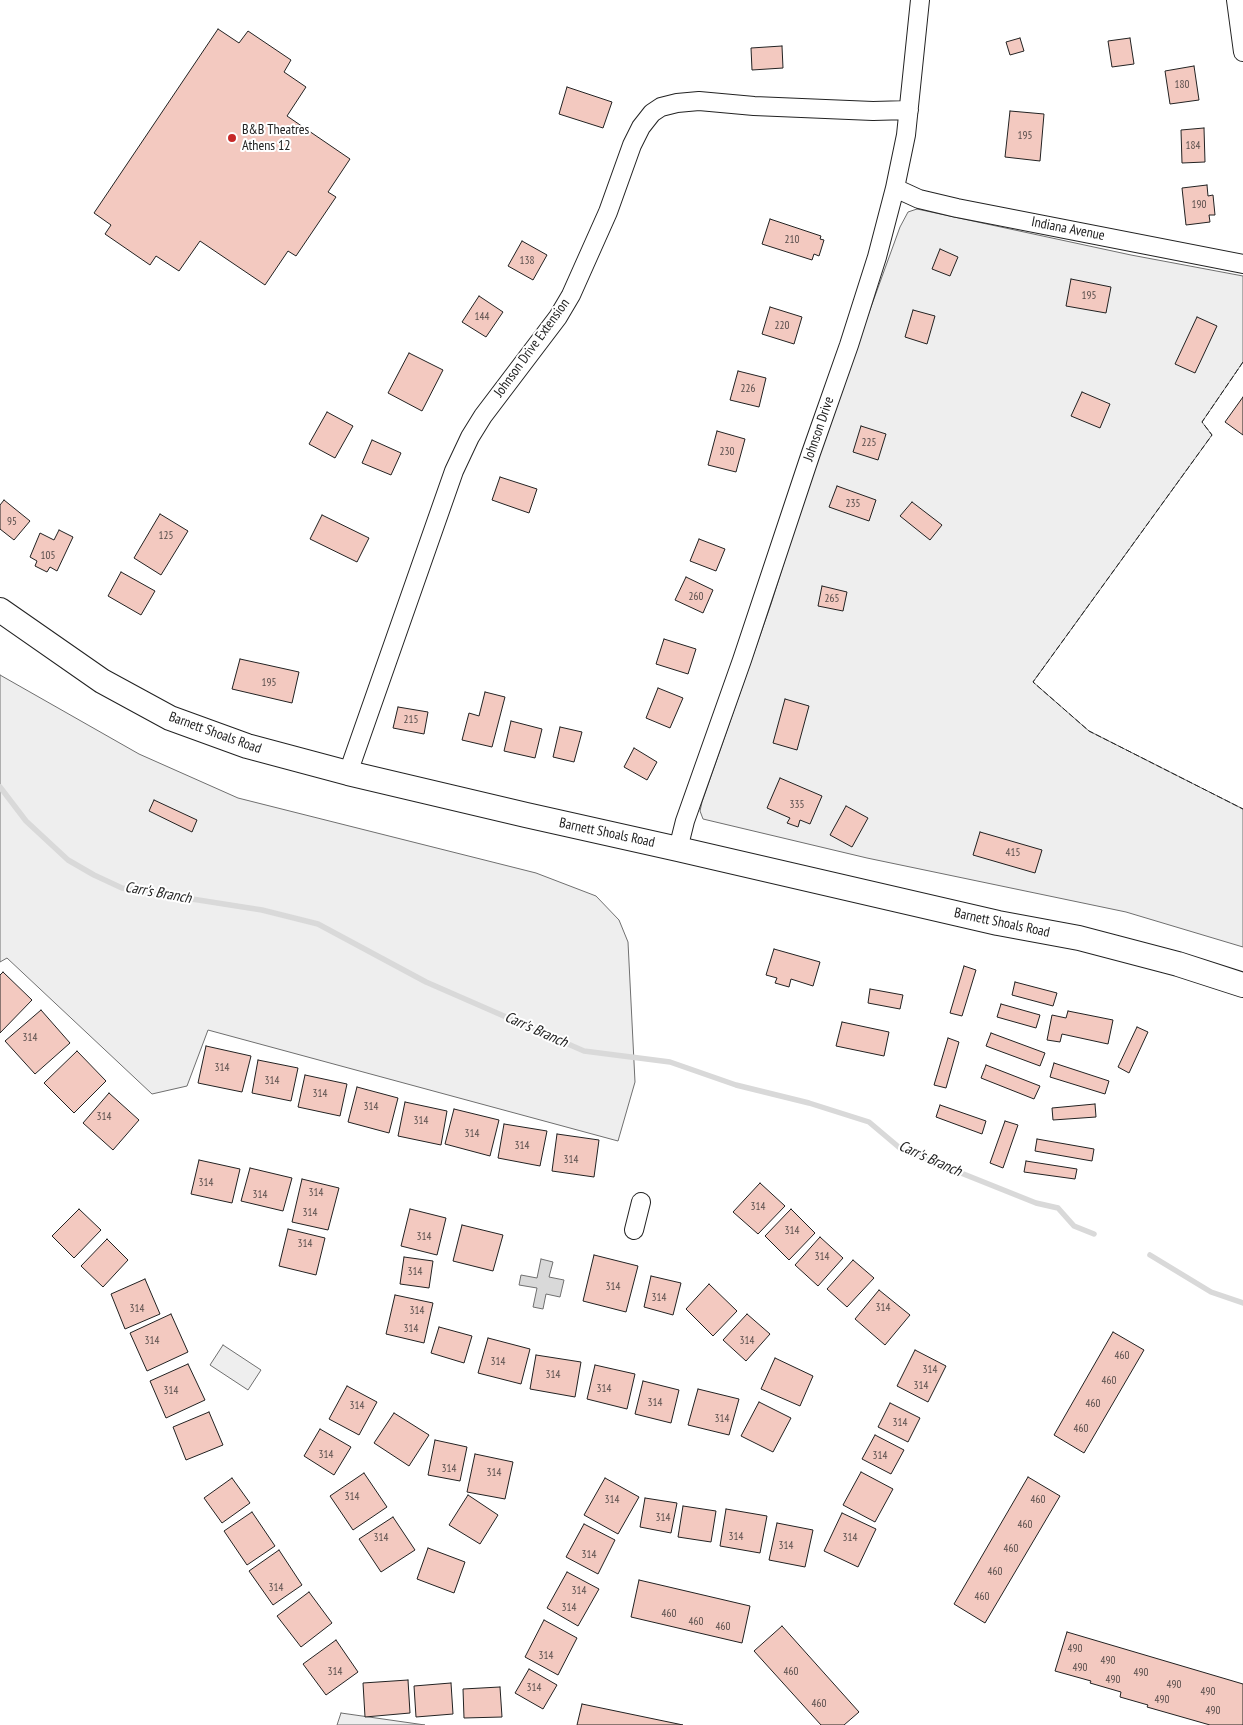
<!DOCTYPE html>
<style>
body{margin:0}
canvas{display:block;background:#fff}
</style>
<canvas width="1243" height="1725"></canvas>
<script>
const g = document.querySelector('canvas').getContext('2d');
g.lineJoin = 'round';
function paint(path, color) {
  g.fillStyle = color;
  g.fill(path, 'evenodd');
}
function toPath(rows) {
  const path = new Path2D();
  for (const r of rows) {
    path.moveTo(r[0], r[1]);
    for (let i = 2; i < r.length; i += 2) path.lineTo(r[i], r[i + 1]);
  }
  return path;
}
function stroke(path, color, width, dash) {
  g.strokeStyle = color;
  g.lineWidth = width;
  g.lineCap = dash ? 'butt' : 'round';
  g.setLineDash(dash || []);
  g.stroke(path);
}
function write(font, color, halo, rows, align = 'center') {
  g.font = font + ' "PT Sans Narrow",sans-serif';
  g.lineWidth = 4;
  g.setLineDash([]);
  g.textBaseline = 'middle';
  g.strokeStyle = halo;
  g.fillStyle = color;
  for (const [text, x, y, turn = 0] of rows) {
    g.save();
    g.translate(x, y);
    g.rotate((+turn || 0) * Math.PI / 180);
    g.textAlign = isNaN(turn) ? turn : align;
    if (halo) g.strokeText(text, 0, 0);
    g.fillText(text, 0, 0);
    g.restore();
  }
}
const green = toPath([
 [917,209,1131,255,1243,276,1243,362,1202,422,1212,435,1033,682,1089,731,1243,809,1243,947,1126,912,867,858,703,819,700,811,702,802,771,604,822,442,900,227,908,212,917,209],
 [0,675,139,754,238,798,536,873,596,896,619,920,628,942,635,1082,618,1141,208,1030,187,1086,152,1094,7,958,0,962,0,675],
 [223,1345,261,1370,248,1390,210,1365,223,1345],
 [341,1713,425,1725,337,1725,341,1713]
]);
paint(green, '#eee');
stroke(green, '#6f6f6f', 1);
const water = toPath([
 [541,1259,553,1262,549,1277,564,1280,560,1297,546,1294,543,1309,533,1307,537,1288,519,1285,521,1275,537,1278,541,1259]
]);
paint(water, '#d9d9d9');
stroke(water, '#6f6f6f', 1);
stroke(toPath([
 [0,787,26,821,68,860,94,875,122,888,262,910,318,924,426,982,584,1051,670,1062,736,1085,809,1103,869,1122,901,1149,1036,1203,1058,1208,1074,1226,1094,1234],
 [1150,1255,1211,1292,1243,1303]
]), '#d9d9d9', 5.5);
const building = toPath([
 [218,29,239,43,248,31,291,60,284,72,306,87,287,116,350,159,328,192,336,197,296,256,288,251,265,285,200,241,179,271,156,256,150,265,105,234,111,225,94,213,218,29],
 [1020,38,1024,51,1010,55,1006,42,1020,38],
 [1130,38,1134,64,1112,67,1108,41,1130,38],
 [782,46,783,68,752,70,751,48,782,46],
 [1194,66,1199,100,1170,104,1165,71,1194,66],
 [567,87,612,102,603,128,559,114,567,87],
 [1010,111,1044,114,1040,161,1005,157,1010,111],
 [1204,128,1205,162,1182,163,1181,130,1204,128],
 [1207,185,1208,196,1213,195,1215,215,1209,215,1210,222,1186,225,1182,188,1207,185],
 [770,219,821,236,820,239,824,240,819,256,814,254,812,260,762,244,770,219],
 [522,241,547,255,533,280,508,266,522,241],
 [940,249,958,257,950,276,932,269,940,249],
 [1071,279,1111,287,1106,313,1066,306,1071,279],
 [479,296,503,312,486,337,462,322,479,296],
 [770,307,802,317,794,344,762,334,770,307],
 [913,310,935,316,927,344,905,337,913,310],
 [1197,317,1217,326,1195,373,1175,364,1197,317],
 [409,353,443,370,422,411,388,393,409,353],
 [738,371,766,378,759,407,730,400,738,371],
 [1082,392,1110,404,1100,428,1071,416,1082,392],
 [1243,397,1243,435,1225,422,1243,397],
 [327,412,353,426,335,458,309,444,327,412],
 [861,426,886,434,878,460,853,452,861,426],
 [717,431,745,439,736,472,708,465,717,431],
 [372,440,401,453,391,475,362,463,372,440],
 [500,477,537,489,529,513,492,500,500,477],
 [837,486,876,500,869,521,829,507,837,486],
 [4,500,30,521,14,540,0,529,0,505,4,500],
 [912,502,942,525,930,540,900,516,912,502],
 [160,514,188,531,161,575,134,558,160,514],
 [322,515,369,538,357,562,310,539,322,515],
 [59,530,73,537,57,571,50,567,47,572,35,566,37,561,30,557,40,533,54,540,59,530],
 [699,539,725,549,716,571,690,561,699,539],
 [121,572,155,591,141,615,108,596,121,572],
 [686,577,713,590,703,613,675,600,686,577],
 [822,586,847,592,843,611,818,606,822,586],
 [664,639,696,649,688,674,656,664,664,639],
 [240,659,299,672,292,703,232,689,240,659],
 [658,688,683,698,670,728,646,718,658,688],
 [485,692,505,697,492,747,462,740,469,713,479,716,485,692],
 [785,699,809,706,797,750,773,743,785,699],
 [398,707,428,712,424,734,393,728,398,707],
 [511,721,542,729,535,758,504,751,511,721],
 [560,727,582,732,574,762,553,757,560,727],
 [634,748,657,762,647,780,624,767,634,748],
 [780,778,822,796,810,824,800,820,798,827,787,823,790,818,767,808,780,778],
 [154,800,197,820,192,832,149,811,154,800],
 [846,806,868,818,852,847,830,835,846,806],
 [980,832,1042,850,1035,873,973,855,980,832],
 [774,949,820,962,813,986,791,979,789,987,775,983,777,978,766,975,774,949],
 [964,966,976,970,962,1016,950,1013,964,966],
 [3,972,32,1000,0,1033,0,975,3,972],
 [1015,982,1057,993,1053,1006,1012,995,1015,982],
 [870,989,903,995,900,1009,868,1003,870,989],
 [1001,1004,1040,1015,1036,1028,997,1017,1001,1004],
 [41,1010,70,1043,35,1074,5,1041,41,1010],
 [1068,1011,1113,1020,1108,1044,1062,1034,1060,1042,1047,1040,1052,1015,1066,1018,1068,1011],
 [842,1022,889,1032,884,1056,836,1046,842,1022],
 [1137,1027,1148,1032,1129,1073,1118,1067,1137,1027],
 [991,1033,1045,1053,1040,1066,986,1046,991,1033],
 [948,1038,959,1042,946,1088,934,1085,948,1038],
 [206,1046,251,1056,242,1092,198,1083,206,1046],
 [77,1051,106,1081,74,1113,44,1083,77,1051],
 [258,1060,298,1068,291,1101,252,1093,258,1060],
 [1054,1063,1109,1081,1105,1094,1050,1077,1054,1063],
 [986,1065,1040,1086,1034,1099,981,1078,986,1065],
 [305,1075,347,1084,340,1116,298,1107,305,1075],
 [357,1087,398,1098,389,1133,348,1122,357,1087],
 [109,1093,139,1120,113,1150,83,1123,109,1093],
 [405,1102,447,1111,441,1145,398,1136,405,1102],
 [1095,1104,1096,1117,1053,1120,1052,1108,1095,1104],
 [940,1105,986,1121,982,1134,936,1117,940,1105],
 [454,1109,499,1120,490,1156,445,1144,454,1109],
 [1005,1121,1018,1125,1003,1168,990,1163,1005,1121],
 [504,1124,547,1131,540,1166,498,1158,504,1124],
 [557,1134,599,1140,594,1177,552,1171,557,1134],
 [1037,1139,1094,1149,1092,1161,1035,1151,1037,1139],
 [199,1160,240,1169,232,1203,191,1194,199,1160],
 [1026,1161,1077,1169,1075,1179,1024,1172,1026,1161],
 [250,1168,292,1178,283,1211,241,1201,250,1168],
 [302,1179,339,1188,328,1230,292,1222,302,1179],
 [760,1183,785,1206,758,1234,733,1212,760,1183],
 [79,1209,101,1230,74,1258,52,1236,79,1209],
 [410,1209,446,1218,437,1255,401,1246,410,1209],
 [791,1209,815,1233,789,1260,765,1236,791,1209],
 [462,1225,503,1235,493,1271,453,1261,462,1225],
 [288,1229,325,1238,316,1275,279,1266,288,1229],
 [820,1237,843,1258,818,1286,795,1265,820,1237],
 [107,1239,128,1260,103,1287,81,1266,107,1239],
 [594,1255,638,1266,626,1312,583,1301,594,1255],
 [404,1257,433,1261,429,1288,400,1284,404,1257],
 [853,1260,874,1278,847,1307,827,1289,853,1260],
 [651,1276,681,1283,673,1315,644,1307,651,1276],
 [145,1279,160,1314,125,1329,111,1294,145,1279],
 [709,1284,737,1311,713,1336,686,1309,709,1284],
 [879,1290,910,1315,885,1345,855,1319,879,1290],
 [395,1295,433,1303,424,1343,386,1334,395,1295],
 [171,1314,188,1352,147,1371,130,1333,171,1314],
 [747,1314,770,1334,746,1361,723,1340,747,1314],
 [439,1327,472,1336,464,1363,431,1353,439,1327],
 [1113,1332,1144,1350,1084,1453,1054,1435,1113,1332],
 [488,1338,530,1349,521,1384,478,1373,488,1338],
 [915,1350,946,1366,928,1402,897,1386,915,1350],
 [536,1355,581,1362,575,1397,530,1389,536,1355],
 [775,1358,813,1376,800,1406,761,1389,775,1358],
 [188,1364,205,1400,166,1418,150,1381,188,1364],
 [595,1365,635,1374,627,1409,587,1399,595,1365],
 [643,1381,679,1390,671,1423,635,1414,643,1381],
 [347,1386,377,1402,359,1435,329,1419,347,1386],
 [698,1389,739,1399,729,1435,688,1425,698,1389],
 [759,1402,791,1418,773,1452,741,1436,759,1402],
 [890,1403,920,1418,908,1442,878,1427,890,1403],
 [209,1412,223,1445,186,1460,173,1427,209,1412],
 [394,1413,429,1435,409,1466,374,1443,394,1413],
 [320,1429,351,1447,334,1475,304,1456,320,1429],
 [875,1435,904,1450,891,1474,862,1459,875,1435],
 [435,1440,467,1447,460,1481,428,1475,435,1440],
 [475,1454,513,1462,505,1499,467,1492,475,1454],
 [861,1472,893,1489,875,1522,843,1505,861,1472],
 [364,1473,387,1507,353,1530,330,1496,364,1473],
 [1028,1477,1060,1496,985,1623,954,1604,1028,1477],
 [232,1478,250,1503,222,1523,204,1498,232,1478],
 [605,1478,639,1497,618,1534,584,1515,605,1478],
 [468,1495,498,1515,480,1544,449,1525,468,1495],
 [645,1498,677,1503,671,1533,640,1527,645,1498],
 [683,1506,716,1511,711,1542,678,1537,683,1506],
 [726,1509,767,1516,760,1553,720,1546,726,1509],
 [252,1512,275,1546,247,1565,224,1531,252,1512],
 [842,1513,876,1529,858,1567,824,1551,842,1513],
 [393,1517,415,1550,381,1572,359,1539,393,1517],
 [777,1523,813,1530,805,1567,769,1560,777,1523],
 [584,1524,615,1540,598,1574,566,1557,584,1524],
 [428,1548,465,1562,454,1593,417,1579,428,1548],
 [279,1550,302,1585,273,1605,249,1571,279,1550],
 [567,1572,599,1589,578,1626,547,1608,567,1572],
 [639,1580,750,1606,742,1643,631,1617,639,1580],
 [309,1592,332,1623,301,1647,277,1616,309,1592],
 [544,1620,577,1638,558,1675,525,1657,544,1620],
 [782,1626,859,1712,844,1725,821,1725,754,1651,782,1626],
 [1067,1632,1243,1684,1243,1725,1210,1725,1147,1707,1148,1705,1120,1697,1121,1692,1090,1683,1091,1681,1055,1671,1067,1632],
 [336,1640,358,1672,326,1695,303,1664,336,1640],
 [529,1669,557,1685,543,1709,515,1693,529,1669],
 [408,1680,410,1713,365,1717,363,1683,408,1680],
 [451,1683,453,1714,416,1717,414,1686,451,1683],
 [500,1687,502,1717,464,1718,463,1689,500,1687],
 [582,1704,683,1725,577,1725,582,1704]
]);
paint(building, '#f3c9c0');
stroke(building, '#222', 1);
const street = toPath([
 [1236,0,1243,52],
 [895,188,919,199,957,208,1243,264],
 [348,773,454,471,470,437,483,416,558,317,571,295,608,212,632,145,641,127,652,113,661,107,677,103,699,101,754,106,873,111,909,110],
 [678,849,685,821,742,660,811,453,849,345,877,257,895,188,906,135,920,0],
 [634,1230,641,1202]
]);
const secondary = toPath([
 [0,610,102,681,170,718,247,746,348,773,526,815,678,849,998,923,1079,938,1178,964,1243,985]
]);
stroke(street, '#222', 20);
stroke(secondary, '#222', 26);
stroke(street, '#fff', 18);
stroke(secondary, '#fff', 24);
stroke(toPath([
 [1243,362,1202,422,1212,435,1033,682,1089,731,1243,809]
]), '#222', 1, [6, 2.5]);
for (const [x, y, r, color] of [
 [232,138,5,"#c62828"]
]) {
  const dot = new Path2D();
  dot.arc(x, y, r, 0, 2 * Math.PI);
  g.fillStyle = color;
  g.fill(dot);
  stroke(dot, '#fff', 2);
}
write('11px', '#564c4a', null, [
 ["180",1182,85],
 ["195",1025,136],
 ["184",1193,146],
 ["190",1199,205],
 ["210",792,240],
 ["138",527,261],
 ["195",1089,296],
 ["144",482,317],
 ["220",782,326],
 ["226",748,389],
 ["225",869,443],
 ["230",727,452],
 ["235",853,504],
 ["95",12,522],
 ["125",166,536],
 ["105",48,556],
 ["260",696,597],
 ["265",832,599],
 ["195",269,683],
 ["215",411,720],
 ["335",797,805],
 ["415",1013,853],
 ["314",30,1038],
 ["314",222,1068],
 ["314",272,1081],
 ["314",320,1094],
 ["314",371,1107],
 ["314",104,1117],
 ["314",421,1121],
 ["314",472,1134],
 ["314",522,1146],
 ["314",571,1160],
 ["314",206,1183],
 ["314",316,1193],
 ["314",260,1195],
 ["314",758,1207],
 ["314",310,1213],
 ["314",792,1231],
 ["314",424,1237],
 ["314",305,1244],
 ["314",822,1257],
 ["314",415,1272],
 ["314",613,1287],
 ["314",659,1298],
 ["314",883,1308],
 ["314",137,1309],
 ["314",417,1311],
 ["314",411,1329],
 ["314",152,1341],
 ["314",747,1341],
 ["460",1122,1356],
 ["314",498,1362],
 ["314",930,1370],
 ["314",553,1375],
 ["460",1109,1381],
 ["314",921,1386],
 ["314",604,1389],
 ["314",171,1391],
 ["314",655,1403],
 ["460",1093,1404],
 ["314",357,1406],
 ["314",722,1419],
 ["314",900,1423],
 ["460",1081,1429],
 ["314",326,1455],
 ["314",880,1456],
 ["314",449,1469],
 ["314",494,1473],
 ["314",352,1497],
 ["314",612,1500],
 ["460",1038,1500],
 ["314",663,1518],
 ["460",1025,1525],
 ["314",736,1537],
 ["314",381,1538],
 ["314",850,1538],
 ["314",786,1546],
 ["460",1011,1549],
 ["314",589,1555],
 ["460",995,1572],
 ["314",276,1588],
 ["314",579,1591],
 ["460",982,1597],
 ["314",569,1608],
 ["460",669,1614],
 ["460",696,1622],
 ["460",723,1627],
 ["490",1075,1649],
 ["314",546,1656],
 ["490",1108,1661],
 ["490",1080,1668],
 ["314",335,1672],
 ["460",791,1672],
 ["490",1141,1673],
 ["490",1113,1680],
 ["490",1174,1685],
 ["314",534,1688],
 ["490",1208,1692],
 ["490",1162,1700],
 ["460",819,1704],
 ["490",1213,1711]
]);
write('14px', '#222', '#fff', [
 ["B&B Theatres",242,130],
 ["Athens 12",242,146]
], 'left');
write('14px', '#222', '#fff', [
 ["Indiana Avenue",1068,229,11],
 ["Johnson Drive Extension",532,348,-54],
 ["Johnson Drive",819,429,-71],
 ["Barnett Shoals Road",215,733,20],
 ["Barnett Shoals Road",607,833,12],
 ["Barnett Shoals Road",1002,923,12]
]);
write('italic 15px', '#222', '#fff', [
 ["Carr's Branch",158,893,10],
 ["Carr's Branch",536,1030,24],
 ["Carr's Branch",930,1159,24]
]);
</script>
